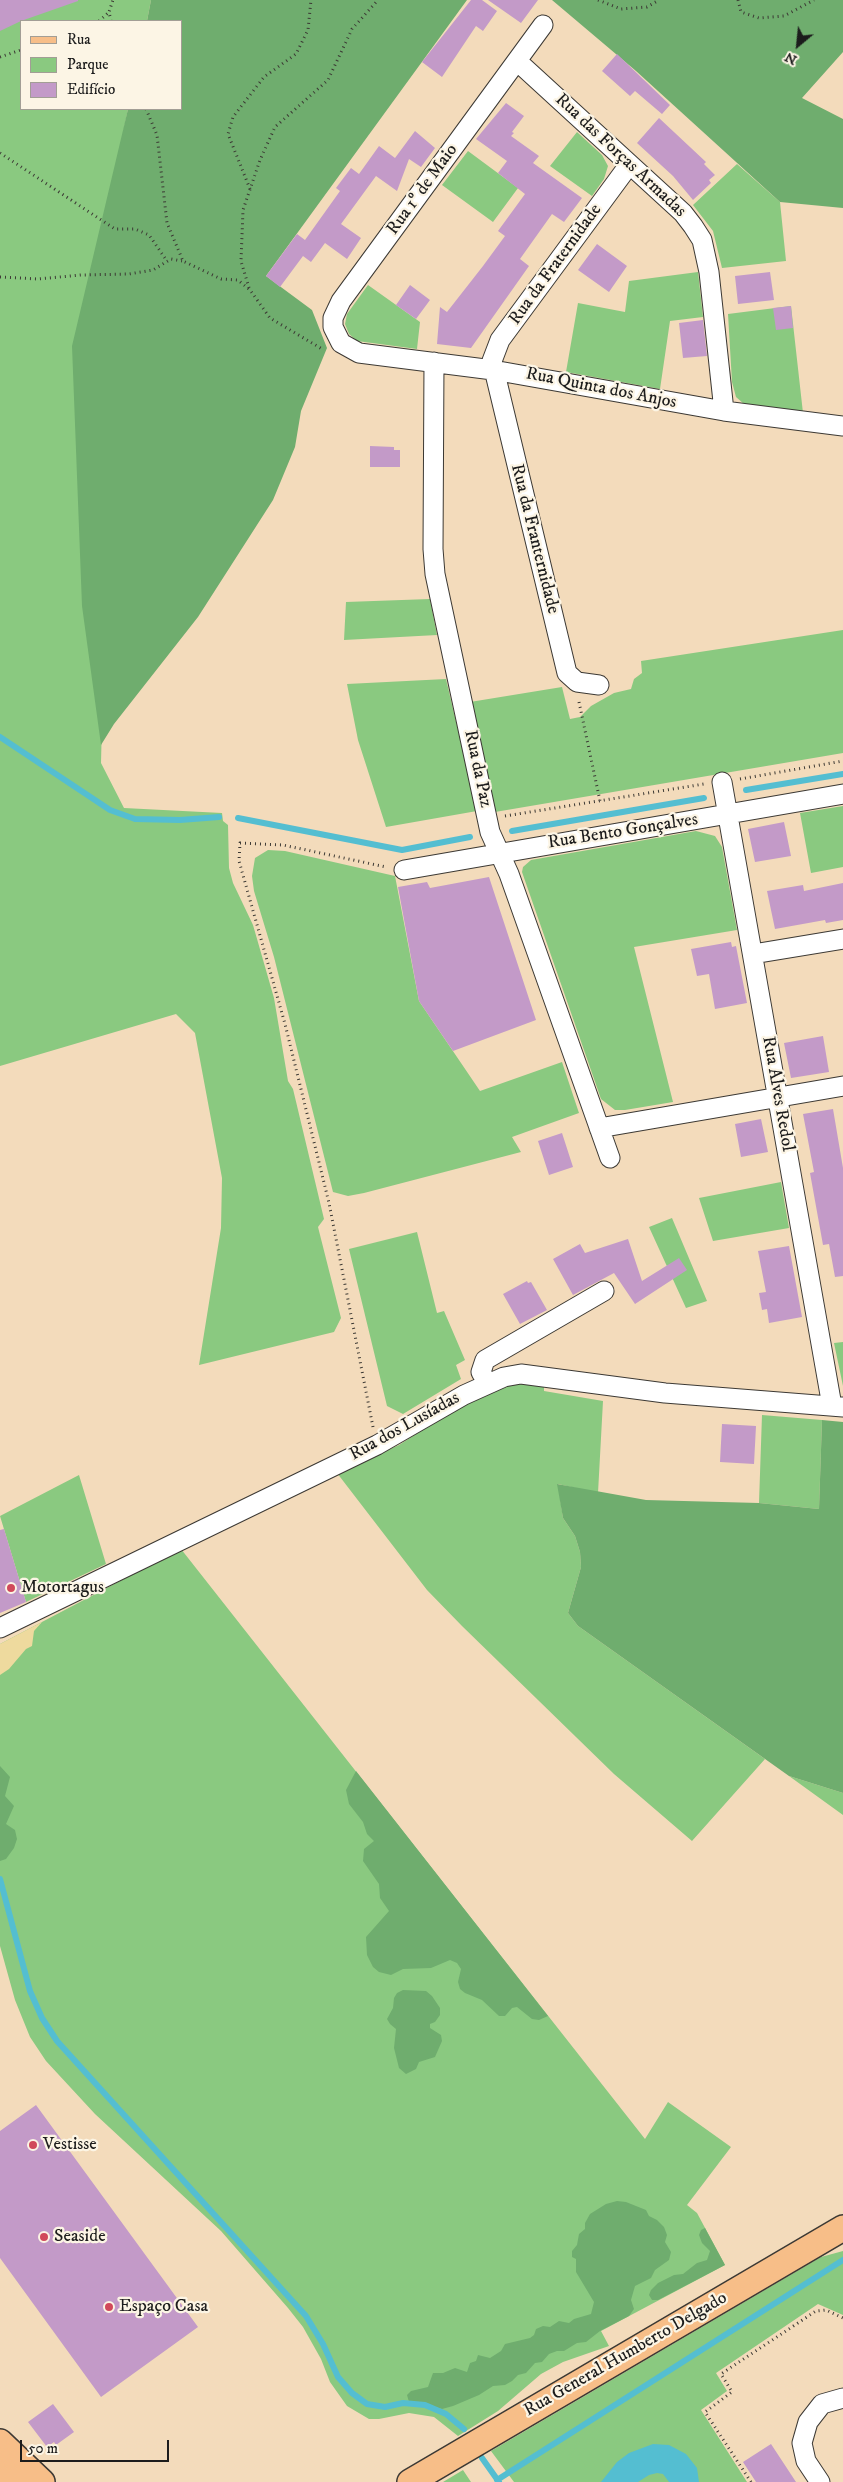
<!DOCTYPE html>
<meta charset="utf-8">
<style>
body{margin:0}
#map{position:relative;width:843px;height:2482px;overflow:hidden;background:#f3dbbb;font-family:"IM FELL DW Pica",serif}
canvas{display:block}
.legend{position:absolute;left:20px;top:20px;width:162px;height:90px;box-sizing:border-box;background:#fcf5e5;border:1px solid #a29e95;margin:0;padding:6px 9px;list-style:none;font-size:15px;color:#1c1c1c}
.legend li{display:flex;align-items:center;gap:10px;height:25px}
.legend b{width:25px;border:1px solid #a29e95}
.north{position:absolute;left:773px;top:20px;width:50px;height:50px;-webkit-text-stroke:4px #fcf5e5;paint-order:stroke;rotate:208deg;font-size:14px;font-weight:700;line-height:20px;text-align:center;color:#1c1c1c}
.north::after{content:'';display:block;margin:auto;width:18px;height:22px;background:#1c1c1c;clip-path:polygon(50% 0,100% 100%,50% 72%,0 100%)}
.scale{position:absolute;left:20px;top:2440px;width:149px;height:22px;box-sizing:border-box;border:2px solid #1c1c1c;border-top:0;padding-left:6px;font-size:15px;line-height:18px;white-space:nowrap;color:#1c1c1c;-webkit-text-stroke:4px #fcf5e5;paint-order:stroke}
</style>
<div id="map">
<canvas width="843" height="2482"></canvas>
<ul class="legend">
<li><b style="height:6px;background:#f7be88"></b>Rua</li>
<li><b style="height:14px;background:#8ac980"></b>Parque</li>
<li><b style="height:14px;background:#c39ac8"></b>Edifício</li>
</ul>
<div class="north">N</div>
<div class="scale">50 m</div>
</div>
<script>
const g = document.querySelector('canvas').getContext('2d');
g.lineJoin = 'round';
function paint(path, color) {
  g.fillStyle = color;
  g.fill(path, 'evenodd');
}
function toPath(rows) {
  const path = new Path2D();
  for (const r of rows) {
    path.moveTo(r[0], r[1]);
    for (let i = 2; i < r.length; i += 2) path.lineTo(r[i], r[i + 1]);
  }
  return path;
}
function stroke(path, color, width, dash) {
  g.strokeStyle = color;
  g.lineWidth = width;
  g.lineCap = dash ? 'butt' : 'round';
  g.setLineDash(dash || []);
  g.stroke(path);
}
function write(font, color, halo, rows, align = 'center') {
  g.font = font + ' "IM FELL DW Pica",serif';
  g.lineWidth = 4.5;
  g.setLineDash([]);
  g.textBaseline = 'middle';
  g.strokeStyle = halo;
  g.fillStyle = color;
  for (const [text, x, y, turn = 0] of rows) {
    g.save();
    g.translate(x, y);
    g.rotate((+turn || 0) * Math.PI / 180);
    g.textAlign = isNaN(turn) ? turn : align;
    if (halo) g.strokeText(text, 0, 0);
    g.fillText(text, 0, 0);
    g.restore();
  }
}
paint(toPath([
 [0,0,151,0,147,21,21,21,21,109,128,109,115,172,101,763,124,808,222,813,223,821,228,825,229,868,233,883,253,925,274,998,288,1081,293,1089,324,1219,318,1227,341,1318,334,1332,199,1365,221,1228,222,1178,195,1033,176,1014,0,1066],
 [577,132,602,155,608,166,604,179,592,196,550,166],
 [468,151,518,188,493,222,442,185],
 [737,164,780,202,786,261,722,268,713,231,693,205],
 [698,272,703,317,670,321,660,389,566,372,578,303,625,312,629,281],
 [368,285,420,322,417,349,357,341,349,334,345,324,347,314],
 [791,306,803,413,744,404,736,397,732,382,728,314],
 [430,599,437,635,344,640,346,602],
 [843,630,843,753,495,812,470,702,562,687,570,719,580,717,591,706,614,693,631,689,634,679,642,673,641,661],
 [446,679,477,811,386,827,358,740,347,684],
 [843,806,843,867,811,873,800,813],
 [696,831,715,836,722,847,737,930,634,947,673,1102,625,1110,615,1110,601,1099,522,872,523,867,531,860],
 [268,850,285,851,395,876,419,1001,480,1091,562,1062,579,1113,512,1137,521,1152,364,1193,348,1196,333,1192,274,957,254,891,252,876,255,858],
 [781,1182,789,1228,713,1241,699,1198],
 [672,1218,707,1301,686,1308,649,1227],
 [417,1232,437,1313,444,1311,465,1360,456,1365,461,1379,403,1414,387,1406,349,1249],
 [843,1342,843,1386,834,1343],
 [516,1383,544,1387,544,1391,603,1401,598,1493,558,1484,563,1518,575,1536,580,1552,581,1567,568,1613,578,1626,765,1759,692,1841,614,1774,462,1626,427,1590,337,1473,399,1445,452,1411,490,1391],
 [762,1415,822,1420,819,1509,759,1503],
 [79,1475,106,1564,26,1602,0,1516],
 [181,1549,645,2139,668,2102,731,2147,687,2205,697,2213,725,2265,601,2331,609,2346,563,2362,541,2374,498,2411,458,2436,434,2417,409,2413,379,2419,369,2419,347,2406,330,2382,321,2359,303,2327,288,2308,221,2231,95,2114,46,2061,30,2037,15,2000,0,1946,0,1644],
 [789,1776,843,1793,843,1815],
 [843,2251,843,2315,818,2304,716,2373,727,2391,701,2410,747,2482,514,2482,491,2451,821,2257],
 [463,2470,471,2482,443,2482]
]), '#8ac980');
paint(toPath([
 [151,0,467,0,266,276,312,310,327,348,301,411,295,447,273,500,198,617,114,724,101,745,82,606,72,346,128,109,181,109,181,21,147,21],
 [552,0,843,0,843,52,802,98,843,119,843,208,780,202,636,71],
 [822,1420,843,1422,843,1793,789,1776,578,1626,568,1613,581,1567,580,1552,575,1536,563,1518,557,1484,646,1500,759,1503,819,1509],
 [0,1766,10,1777,5,1796,14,1806,6,1824,15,1830,17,1839,14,1848,6,1859,0,1861],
 [356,1771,548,2016,539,2020,532,2019,517,2007,512,2008,505,2016,499,2016,482,2000,465,1993,460,1989,458,1982,461,1969,457,1963,450,1960,431,1968,403,1969,391,1975,379,1972,373,1967,367,1955,366,1937,389,1911,380,1898,379,1884,363,1861,364,1849,374,1841,367,1834,363,1822,349,1804,346,1790],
 [403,1990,426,1991,432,1996,440,2008,440,2015,435,2022,430,2024,430,2028,441,2035,442,2041,435,2057,419,2062,416,2069,406,2074,399,2068,394,2048,396,2029,390,2024,387,2019,393,2008,394,1998,397,1993],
 [617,2201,626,2202,646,2210,649,2216,657,2220,664,2227,667,2235,665,2242,671,2252,669,2260,655,2270,651,2278,635,2286,631,2300,634,2309,629,2316,600,2331,586,2342,577,2343,564,2351,557,2351,549,2354,542,2362,535,2363,526,2373,518,2375,512,2381,505,2385,493,2386,479,2395,453,2406,442,2409,425,2404,409,2402,407,2395,411,2391,428,2387,433,2373,443,2373,455,2368,467,2372,470,2363,476,2361,478,2355,490,2358,501,2351,505,2344,530,2338,534,2335,536,2329,543,2326,550,2327,559,2321,569,2323,574,2319,591,2314,594,2302,576,2272,576,2259,572,2257,572,2251,577,2245,579,2234,585,2229,585,2223,590,2214,606,2204],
 [705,2228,725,2265,658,2300,652,2300,649,2295,651,2290,658,2283,674,2275,683,2274,697,2263,707,2260,710,2251,702,2243,699,2235,701,2230]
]), '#6fad6e');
paint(toPath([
 [42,1622,34,1631,32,1646,26,1649,9,1669,0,1675,0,1644]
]), '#eeda9e');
paint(toPath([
 [653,2444,669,2445,686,2454,697,2468,699,2482,669,2482,663,2474,657,2473,649,2475,638,2482,601,2482,617,2462,629,2453]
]), '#54bed1');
stroke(toPath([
 [0,737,110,810,135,819,180,820,219,817],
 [746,790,843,774],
 [238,818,402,850,470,837],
 [512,831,704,798],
 [0,1879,30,1991,42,2018,57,2041,306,2316,323,2344,338,2377,352,2393,367,2404,385,2407,403,2403,425,2405,446,2414,464,2429],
 [482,2458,499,2482],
 [497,2480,843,2260]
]), '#54bed1', 6);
paint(toPath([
 [0,0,78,0,78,1,21,21,0,31],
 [471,0,482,0,497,11,483,31,476,26,442,77,422,62],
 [488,0,538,0,521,23],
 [617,54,670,105,662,114,635,91,630,96,602,71],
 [506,103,524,116,512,132,514,133,511,136,539,156,533,163,582,198,564,222,552,214,520,259,529,266,471,348,437,344,440,307,447,312,483,266,505,236,498,231,525,194,498,173,507,161,476,139],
 [659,118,706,162,704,164,715,175,709,180,711,183,693,200,673,176,637,143],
 [415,131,435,148,421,167,409,159,397,191,376,176,341,224,361,238,347,259,325,243,311,262,303,256,280,287,266,276,297,234,305,240,340,191,336,188,351,168,359,174,379,146,395,158],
 [597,244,627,266,609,292,578,270],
 [770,272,774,300,738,304,735,276],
 [410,285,430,300,416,319,396,305],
 [791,306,793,328,776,330,773,308],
 [703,320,707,356,683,358,679,323],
 [370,446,394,447,394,450,400,450,400,467,370,467],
 [784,822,791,856,755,862,748,829],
 [489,877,536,1020,453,1051,419,1001,398,887,427,882,430,888],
 [843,883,843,920,826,923,825,920,775,929,767,891,803,885,804,891],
 [731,942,732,947,736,946,747,1003,715,1009,709,974,697,976,691,949],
 [823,1036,829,1072,791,1078,784,1043],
 [833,1109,843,1168,843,1276,835,1277,829,1244,823,1245,810,1173,814,1172,803,1114],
 [761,1119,768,1152,741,1157,735,1124],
 [562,1133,573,1167,549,1175,538,1141],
 [628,1239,642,1281,679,1258,687,1270,635,1304,614,1273,573,1295,553,1259,580,1244,585,1253],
 [789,1246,802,1317,769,1323,767,1309,762,1310,759,1293,766,1292,758,1251],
 [527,1281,528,1283,531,1282,547,1310,520,1324,503,1294],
 [722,1424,756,1426,754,1464,720,1462],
 [4,1529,26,1602,0,1613,0,1530],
 [36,2105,198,2327,101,2397,0,2258,0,2131],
 [53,2404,74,2432,56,2445,54,2442,47,2447,28,2422],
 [771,2444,796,2482,756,2482,743,2462]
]), '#c39ac8');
const minor = toPath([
 [543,25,341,301,333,318,333,327,341,343,359,353,493,370,724,411,843,426],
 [517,61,683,213,693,226,702,240,709,272,724,411],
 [434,362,433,549,435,574,490,832,509,874,610,1158],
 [599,685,577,682,567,673,492,361,500,340,629,165],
 [722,782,832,1406],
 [404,870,843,794],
 [753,954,843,939],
 [599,1128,843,1086],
 [487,1383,481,1372,485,1360,604,1291],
 [0,1628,377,1445,464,1395,504,1377,521,1374,665,1393,843,1407],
 [820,2482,806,2461,802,2443,808,2422,822,2404,843,2398]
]);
const major = toPath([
 [0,2442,42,2482],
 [0,2468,15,2482],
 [410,2482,843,2228]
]);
stroke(minor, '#3c3934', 21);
stroke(major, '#3c3934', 28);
stroke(toPath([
 [598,0,621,9,647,7,659,0],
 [738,0,741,12,759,18,784,16,814,0],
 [99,21,108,13],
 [111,21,109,12,113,0],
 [0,57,21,50],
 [146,109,157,135,167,223,183,261,221,279,238,280,250,290,270,318,322,349],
 [0,153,115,229,135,229,149,235,167,261],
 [250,189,228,134,233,117,264,77,296,54,308,30,311,0],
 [0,277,38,279,81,275,129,274,153,270,171,259,182,261],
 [249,288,241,261,243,210,260,160,275,127,328,80,352,29,378,0],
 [579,702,600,801],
 [740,779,843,761],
 [505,816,704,784],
 [373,1427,329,1203,285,1024,239,861,240,843,283,845,386,867],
 [751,2482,705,2412,732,2392,721,2374,816,2311,826,2310,843,2318]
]), '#3c3934', 3, [1, 4]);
stroke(minor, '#fff', 19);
stroke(major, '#f7be88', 25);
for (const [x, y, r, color] of [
 [11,1588,5,"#d1495b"],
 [33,2145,5,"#d1495b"],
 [44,2237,5,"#d1495b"],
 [109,2307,5,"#d1495b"]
]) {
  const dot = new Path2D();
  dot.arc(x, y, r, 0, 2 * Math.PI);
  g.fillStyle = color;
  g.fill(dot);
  stroke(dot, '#fcf5e5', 2);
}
write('18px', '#1c1c1c', '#fcf5e5', [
 ["Rua das Forças Armadas",620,156,43],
 ["Rua 1º de Maio",423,190,-54],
 ["Rua da Fraternidade",556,265,-54],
 ["Rua Quinta dos Anjos",601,389,11],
 ["Rua da Franternidade",534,539,76],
 ["Rua da Paz",477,769,78],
 ["Rua Bento Gonçalves",623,832,-9],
 ["Rua Alves Redol",777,1094,80],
 ["Rua dos Lusíadas",405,1427,-29],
 ["Rua General Humberto Delgado",626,2355,-30]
]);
write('18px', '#1c1c1c', '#fcf5e5', [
 ["Motortagus",21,1588],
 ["Vestisse",43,2145],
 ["Seaside",54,2237],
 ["Espaço Casa",119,2307]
], 'left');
</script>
